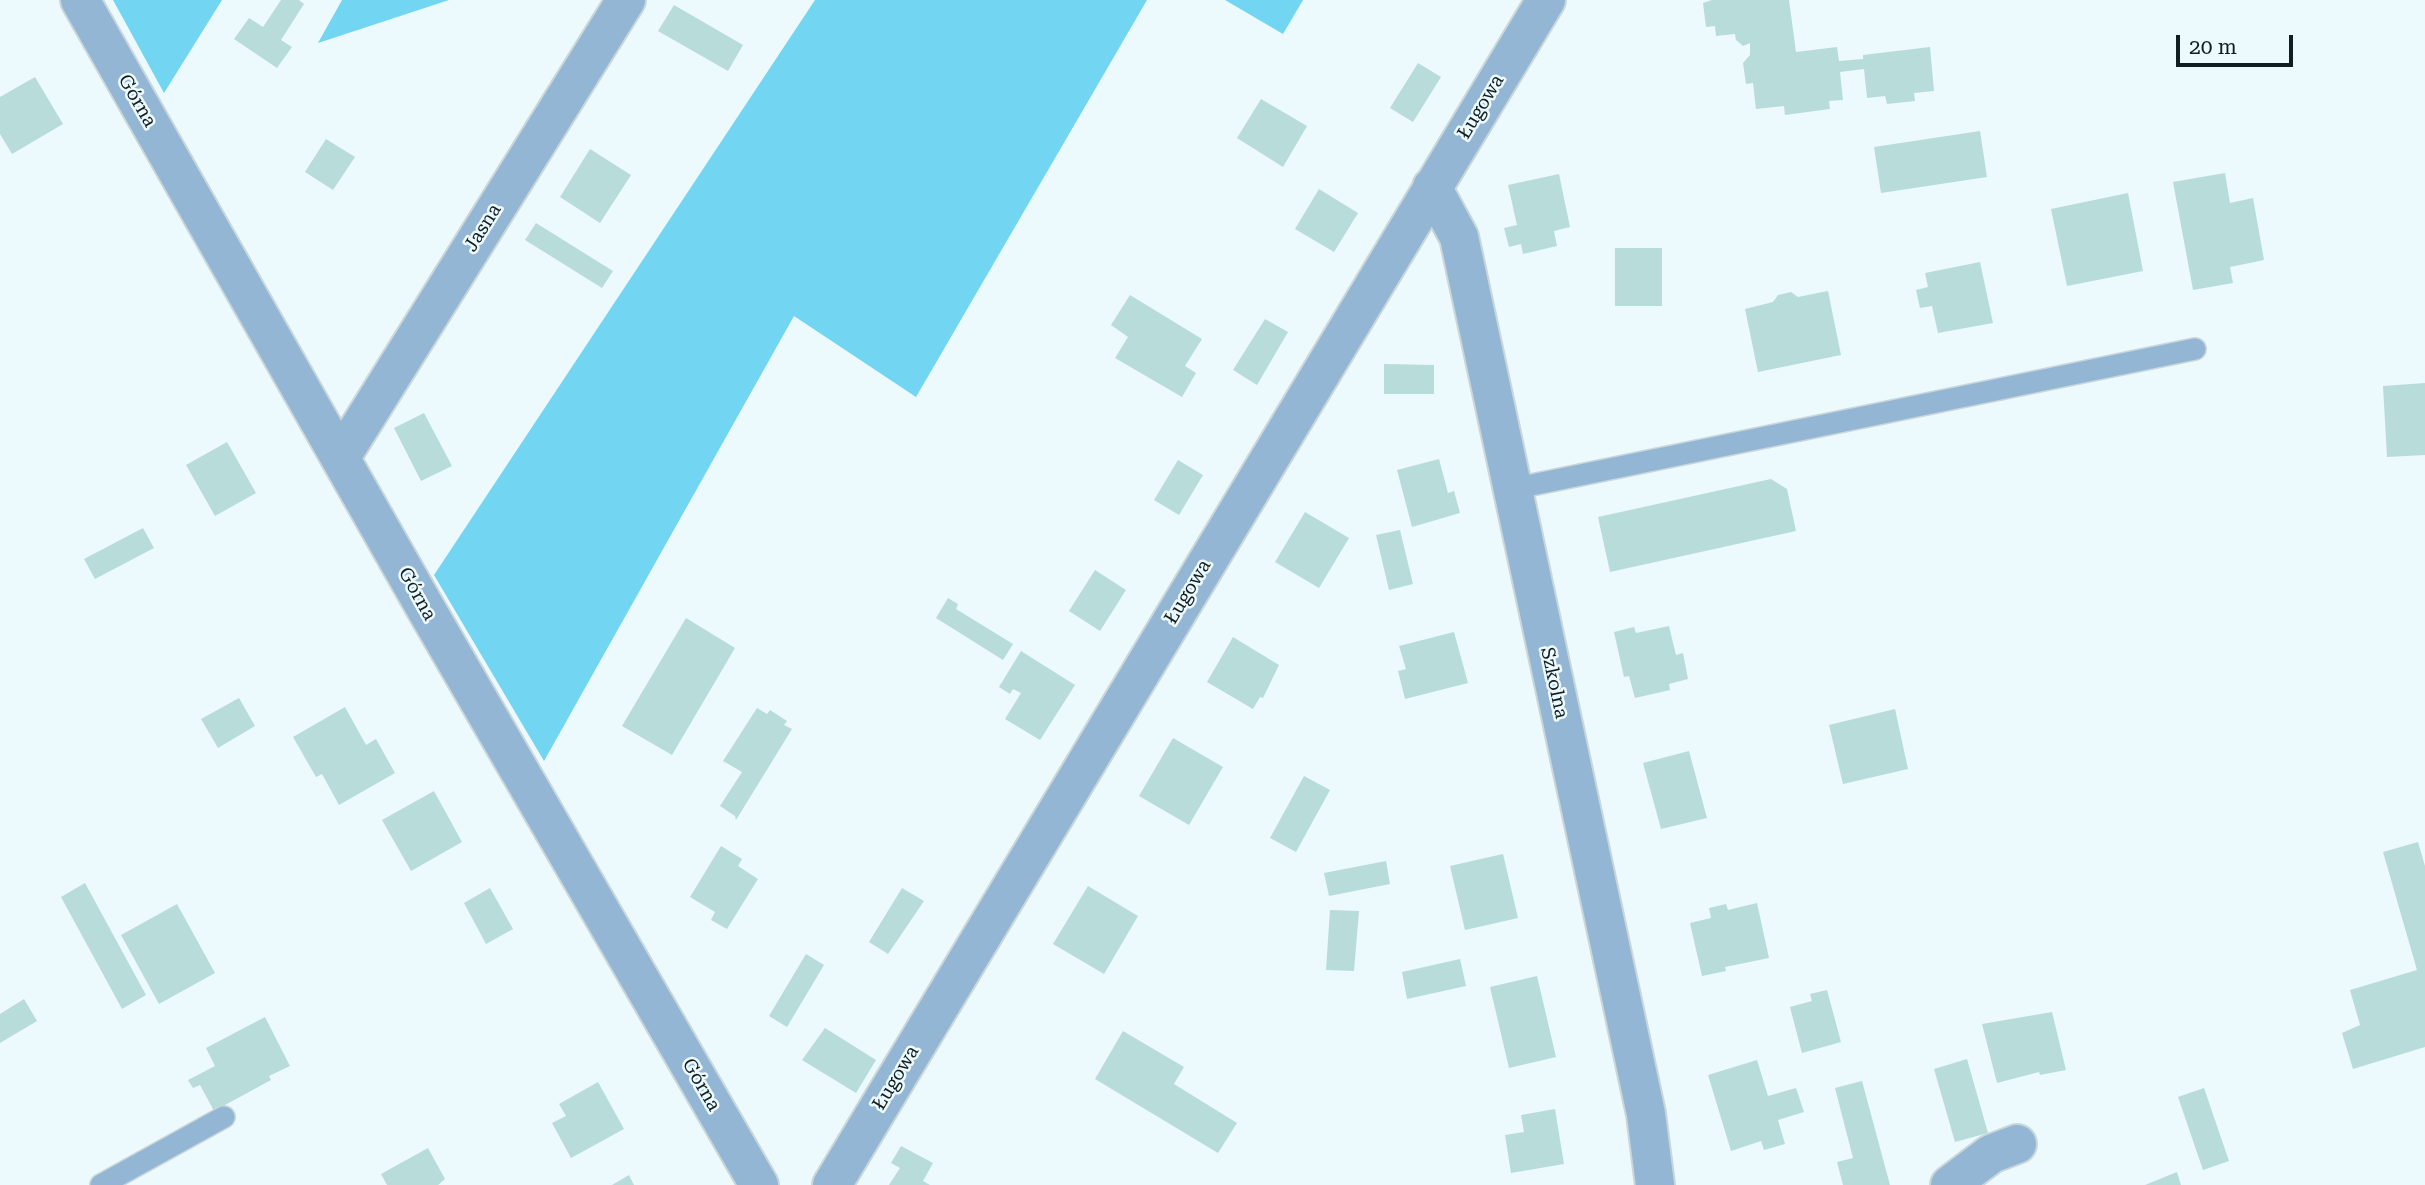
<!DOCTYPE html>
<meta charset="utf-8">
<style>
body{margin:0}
#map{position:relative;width:2425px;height:1185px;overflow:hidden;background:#ecf9fd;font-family:"Roboto Serif",serif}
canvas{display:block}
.scale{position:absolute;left:2176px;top:35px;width:117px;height:32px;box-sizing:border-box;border:4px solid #101d21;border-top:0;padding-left:9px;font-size:21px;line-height:24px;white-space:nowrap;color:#101d21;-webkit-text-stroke:5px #ecf9fd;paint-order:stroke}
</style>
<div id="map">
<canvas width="2425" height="1185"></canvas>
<div class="scale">20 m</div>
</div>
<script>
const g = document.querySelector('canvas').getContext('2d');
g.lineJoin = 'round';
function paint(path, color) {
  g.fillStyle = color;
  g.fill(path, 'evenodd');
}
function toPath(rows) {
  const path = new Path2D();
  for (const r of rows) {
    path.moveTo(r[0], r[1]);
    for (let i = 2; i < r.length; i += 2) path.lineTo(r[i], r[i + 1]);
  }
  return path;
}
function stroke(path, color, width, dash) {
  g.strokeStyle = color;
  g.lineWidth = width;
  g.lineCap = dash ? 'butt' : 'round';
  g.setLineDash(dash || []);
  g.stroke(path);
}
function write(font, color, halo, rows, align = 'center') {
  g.font = font + ' "Roboto Serif",serif';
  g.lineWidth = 5;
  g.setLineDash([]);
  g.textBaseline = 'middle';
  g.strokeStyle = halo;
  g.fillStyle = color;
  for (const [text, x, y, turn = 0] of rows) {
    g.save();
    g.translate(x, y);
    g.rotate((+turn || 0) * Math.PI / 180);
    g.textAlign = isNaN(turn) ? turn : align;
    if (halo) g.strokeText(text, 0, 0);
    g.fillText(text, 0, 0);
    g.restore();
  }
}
paint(toPath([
 [113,0,222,0,164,93],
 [342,0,449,0,318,43],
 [815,0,1147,0,916,397,794,316,544,761,434,575],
 [1225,0,1303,0,1283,34]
]), '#72d5f2');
paint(toPath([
 [281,0,299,0,304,4,281,40,292,47,277,68,234,39,249,18,263,27],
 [1712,0,1789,0,1796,52,1837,47,1839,61,1863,59,1863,55,1930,47,1934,91,1914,93,1915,101,1887,104,1885,96,1867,98,1864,69,1840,72,1843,100,1829,101,1830,109,1785,115,1784,106,1756,109,1753,83,1746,84,1743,63,1750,55,1750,43,1743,46,1736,40,1735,34,1716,36,1715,26,1706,27,1703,3],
 [674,5,743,45,728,71,658,31],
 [1418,63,1441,77,1413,122,1390,108],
 [35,77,63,124,12,154,0,134,0,97],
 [1261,99,1307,126,1283,167,1237,138],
 [1980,131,1987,177,1881,193,1874,147],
 [326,139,355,157,333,190,305,172],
 [590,149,631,175,600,223,560,197],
 [2225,173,2230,203,2253,198,2264,260,2230,267,2233,283,2193,290,2173,182],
 [1559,174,1570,227,1554,231,1557,246,1523,254,1521,244,1509,247,1504,228,1517,225,1508,185],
 [1319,189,1358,213,1334,252,1295,229],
 [2128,193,2143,271,2067,286,2051,209],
 [536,223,613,271,602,288,525,240],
 [1615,248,1662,248,1662,306,1615,306],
 [1980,262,1993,323,1938,333,1932,306,1920,308,1916,290,1928,287,1925,273],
 [1828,291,1841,355,1758,372,1745,309,1773,302,1778,295,1791,292,1798,297],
 [1130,295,1202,339,1185,366,1196,373,1182,397,1115,358,1128,337,1111,325],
 [1265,319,1288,332,1257,385,1233,370],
 [1384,364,1434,365,1434,394,1384,394],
 [2425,383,2425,455,2387,457,2383,386],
 [424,413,452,466,421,481,394,428],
 [227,442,256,493,215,516,186,465],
 [1439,459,1448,493,1454,491,1460,513,1412,527,1397,470],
 [1178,460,1203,475,1179,515,1154,500],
 [1771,479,1787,489,1796,531,1610,572,1598,517],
 [1305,512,1349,538,1319,588,1275,562],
 [143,528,154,548,95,579,84,559],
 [1400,530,1413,584,1389,590,1376,535],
 [1095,570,1126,590,1100,631,1069,611],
 [948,598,958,604,956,609,1013,644,1003,660,936,618],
 [686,618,735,648,672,755,622,726],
 [1669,626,1676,655,1683,653,1688,679,1669,684,1670,690,1635,698,1629,676,1624,677,1614,632,1634,627,1636,633],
 [1454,632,1468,683,1405,699,1398,671,1406,669,1399,646],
 [1233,637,1279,665,1263,698,1260,697,1253,709,1207,682],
 [1021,651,1075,685,1040,740,1005,719,1021,693,1013,689,1010,694,999,687],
 [239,698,255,726,218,748,201,719],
 [345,707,366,745,376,739,395,773,339,805,322,774,316,777,293,737],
 [757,708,767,714,770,710,787,721,784,725,792,729,736,820,735,816,720,806,742,772,723,761],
 [1895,709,1908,769,1843,784,1829,725],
 [1173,738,1223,767,1189,825,1139,796],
 [1689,751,1707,818,1661,829,1643,763],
 [1304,776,1330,790,1296,852,1270,838],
 [434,791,462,842,411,871,382,820],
 [2418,842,2425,866,2425,1047,2353,1069,2342,1033,2360,1025,2350,990,2417,970,2383,852],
 [721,846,742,859,738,866,758,879,727,929,711,920,715,912,690,897],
 [1503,854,1518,918,1465,930,1450,866],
 [1386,861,1390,884,1329,896,1324,873],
 [85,883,146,995,122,1009,61,897],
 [1088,886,1138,916,1104,974,1053,944],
 [490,888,513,929,486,944,464,903],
 [902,888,924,901,888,954,869,942],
 [1757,903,1769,958,1725,967,1726,971,1702,976,1690,923,1711,918,1709,908,1726,904,1728,910],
 [177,904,215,973,159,1004,121,935],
 [1330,910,1359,911,1354,971,1326,970],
 [806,954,824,965,787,1027,769,1016],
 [1460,959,1466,986,1407,999,1402,972],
 [1537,976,1556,1057,1509,1068,1490,987],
 [1827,990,1841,1042,1802,1053,1790,1007,1812,1001,1810,994],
 [24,999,37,1021,0,1043,0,1014],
 [2052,1012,2066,1070,2040,1075,2039,1072,1997,1083,1982,1024],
 [265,1017,290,1066,269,1076,271,1080,214,1111,200,1085,193,1088,188,1080,215,1066,206,1048],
 [825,1028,876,1060,856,1093,802,1060],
 [1123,1031,1184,1067,1174,1084,1237,1123,1218,1153,1095,1079],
 [1967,1059,1988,1133,1955,1142,1934,1069],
 [1757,1060,1768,1096,1796,1088,1804,1112,1778,1120,1785,1144,1764,1150,1761,1141,1731,1151,1708,1075],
 [1862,1081,1890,1185,1843,1185,1837,1162,1853,1158,1835,1088],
 [598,1082,624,1129,571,1158,552,1123,566,1116,559,1104],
 [2204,1088,2229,1161,2203,1170,2178,1097],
 [1555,1109,1564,1164,1511,1173,1505,1135,1524,1132,1521,1115],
 [901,1146,933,1163,923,1181,930,1185,889,1185,900,1168,891,1163],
 [428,1148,445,1179,438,1185,387,1185,381,1174],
 [2177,1172,2181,1185,2145,1185],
 [629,1175,634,1185,612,1185]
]), '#b8dcda');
const lane = toPath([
 [1512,489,2195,349],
 [101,1185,224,1117]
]);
const street = toPath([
 [80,0,426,609,759,1185],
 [1432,187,1459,237,1646,1114,1655,1185],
 [341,457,626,0],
 [832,1185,1546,0],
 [1950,1185,1991,1154,2017,1144]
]);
stroke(lane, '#c9d6da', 24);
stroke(street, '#c9d6da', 42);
stroke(lane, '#93b6d4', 21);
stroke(street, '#93b6d4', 38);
write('19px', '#101d21', '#ecf9fd', [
 ["Górna",137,101,60],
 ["Ługowa",1481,107,-59],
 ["Jasna",483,228,-58],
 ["Ługowa",1188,592,-59],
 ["Górna",417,594,61],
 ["Szkolna",1554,683,78],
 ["Ługowa",896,1078,-59],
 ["Górna",701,1085,60]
]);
</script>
